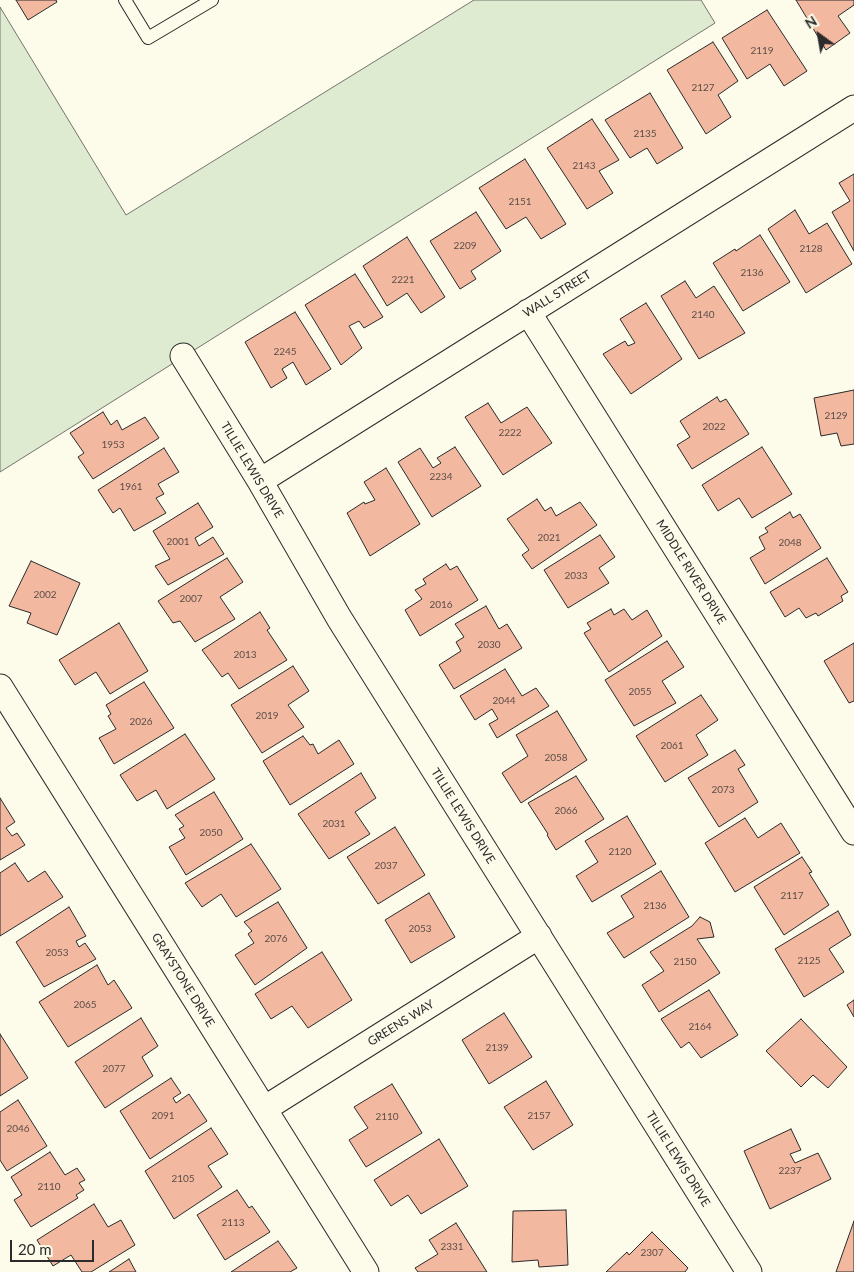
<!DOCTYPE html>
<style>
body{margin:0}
#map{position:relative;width:854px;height:1272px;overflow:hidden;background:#fdfbea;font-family:Lato,sans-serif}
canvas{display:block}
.north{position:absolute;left:794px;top:10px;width:50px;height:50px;-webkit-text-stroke:4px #fdfbea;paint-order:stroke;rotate:328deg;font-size:14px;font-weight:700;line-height:20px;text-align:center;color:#2b2b2b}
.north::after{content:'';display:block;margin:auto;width:18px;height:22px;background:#2b2b2b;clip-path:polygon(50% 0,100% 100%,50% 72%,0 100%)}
.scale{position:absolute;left:10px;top:1240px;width:84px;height:22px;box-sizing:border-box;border:2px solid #2b2b2b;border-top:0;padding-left:6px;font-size:15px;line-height:18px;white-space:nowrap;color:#2b2b2b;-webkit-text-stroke:4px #fdfbea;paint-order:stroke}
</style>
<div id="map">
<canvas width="854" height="1272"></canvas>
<div class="north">N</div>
<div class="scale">20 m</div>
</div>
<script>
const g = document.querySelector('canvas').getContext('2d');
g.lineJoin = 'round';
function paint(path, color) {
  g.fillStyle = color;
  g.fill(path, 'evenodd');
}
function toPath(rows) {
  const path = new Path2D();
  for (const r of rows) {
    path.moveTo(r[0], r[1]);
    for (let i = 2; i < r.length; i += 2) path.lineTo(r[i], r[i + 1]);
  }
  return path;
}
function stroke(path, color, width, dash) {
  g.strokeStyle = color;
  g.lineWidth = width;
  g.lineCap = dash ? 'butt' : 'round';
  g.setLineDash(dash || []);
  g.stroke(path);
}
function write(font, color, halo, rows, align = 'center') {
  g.font = font + ' Lato,sans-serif';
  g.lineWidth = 4;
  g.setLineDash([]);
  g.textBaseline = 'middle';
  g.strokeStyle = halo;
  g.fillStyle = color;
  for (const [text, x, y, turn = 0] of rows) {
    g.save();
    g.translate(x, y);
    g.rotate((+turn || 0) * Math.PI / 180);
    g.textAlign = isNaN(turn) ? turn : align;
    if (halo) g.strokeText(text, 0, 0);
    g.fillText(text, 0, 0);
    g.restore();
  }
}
const green = toPath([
 [474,0,701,0,715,23,0,472,0,7,126,215,474,0]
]);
paint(green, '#deebd1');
stroke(green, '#74746e', 1);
const building = toPath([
 [16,0,56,0,57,2,28,20,16,0],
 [796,0,854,0,854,5,838,16,850,33,826,50,796,0],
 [767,10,807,71,784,86,770,64,747,79,722,38,767,10],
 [713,42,738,81,718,95,731,117,706,134,667,70,713,42],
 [650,93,683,148,657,164,647,148,630,158,605,120,650,93],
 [592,119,619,160,599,171,613,193,587,209,547,148,592,119],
 [525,159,566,224,541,239,526,217,506,229,479,188,525,159],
 [854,174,854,251,832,212,850,201,839,183,854,174],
 [795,210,809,234,827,223,852,264,806,293,768,229,795,210],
 [476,212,501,251,471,271,476,279,460,289,430,241,476,212],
 [760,235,790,282,743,311,713,263,735,249,736,251,760,235],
 [407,237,445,297,421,313,407,293,387,306,363,266,407,237],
 [355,274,383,317,364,328,359,321,349,326,362,348,341,365,305,305,355,274],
 [685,281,696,298,714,286,745,333,699,359,661,296,685,281],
 [646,303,682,359,631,394,603,354,625,341,628,346,635,343,620,319,646,303],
 [295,312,331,369,306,385,293,362,282,369,287,378,271,388,245,342,295,312],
 [854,390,854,444,841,446,837,433,821,436,814,398,854,390],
 [717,397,720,402,726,399,749,434,692,469,677,445,690,437,680,421,717,397],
 [488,403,501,423,527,407,552,443,503,475,465,417,488,403],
 [103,412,111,425,117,420,122,430,145,417,159,438,93,479,78,457,84,453,70,433,103,412],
 [455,447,481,486,432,517,398,462,420,448,433,468,441,463,437,458,455,447],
 [762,447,792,494,752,518,739,498,718,511,702,485,762,447],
 [164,448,179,472,158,484,164,494,156,498,166,513,134,531,120,508,113,513,98,490,164,448],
 [386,468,420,524,370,556,347,513,364,502,365,504,375,500,364,482,386,468],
 [537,499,545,511,551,507,556,516,580,502,597,525,532,569,522,555,529,550,507,519,537,499],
 [198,503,213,527,195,538,199,546,213,537,224,554,168,585,155,566,170,559,153,531,198,503],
 [790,512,793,518,800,514,821,548,765,584,750,558,765,549,759,537,768,532,765,528,790,512],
 [600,535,615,557,599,568,609,583,568,608,544,570,600,535],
 [227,558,243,582,220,597,235,619,195,642,180,621,173,623,158,601,227,558],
 [827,558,848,592,841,596,843,601,818,616,816,613,806,618,799,608,785,617,770,592,827,558],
 [31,561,80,583,57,635,27,623,31,613,9,606,31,561],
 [446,564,450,570,457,566,478,600,420,636,405,610,422,599,415,590,426,584,423,579,446,564],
 [486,606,499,629,507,624,522,648,454,689,439,665,461,651,456,642,464,637,455,624,486,606],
 [611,609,614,615,624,609,632,620,647,610,662,636,609,672,584,633,591,629,587,623,611,609],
 [260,612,270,628,267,630,287,660,239,689,228,673,222,677,202,650,260,612],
 [119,623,148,671,110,694,96,672,75,685,59,660,119,623],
 [667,641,684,667,662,681,676,703,634,726,605,680,667,641],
 [854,643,854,701,849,703,824,661,854,643],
 [293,666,309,691,288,705,304,727,262,753,231,705,293,666],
 [505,669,522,696,536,688,549,706,497,738,489,724,498,719,492,709,475,720,460,696,505,669],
 [144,682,174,728,114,764,99,738,116,729,108,716,111,714,106,705,144,682],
 [701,695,718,720,696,735,708,755,665,782,636,736,701,695],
 [557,711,587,760,521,803,502,773,528,756,516,735,557,711],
 [185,734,215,779,167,809,156,790,137,801,120,775,185,734],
 [303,736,310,745,313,744,318,754,339,740,354,764,290,805,263,761,303,736],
 [735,750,745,765,738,769,758,802,719,827,688,778,735,750],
 [361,773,376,798,355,812,370,834,329,859,298,814,361,773],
 [576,776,604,819,556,850,547,835,548,834,528,803,576,776],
 [214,792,243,839,186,875,169,847,185,838,179,829,184,826,175,815,214,792],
 [0,798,15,822,6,828,12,836,17,833,25,845,0,860,0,798],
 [627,816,656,864,592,902,576,876,598,862,585,841,627,816],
 [745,818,758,838,781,823,800,853,735,892,705,843,745,818],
 [395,827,425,875,378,904,347,857,395,827],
 [251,844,281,889,236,917,221,894,202,907,185,883,251,844],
 [802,857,812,872,809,873,829,905,784,935,754,887,802,857],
 [15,863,28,882,45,871,63,897,0,936,0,873,15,863],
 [661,871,689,917,624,958,607,933,634,917,621,896,661,871],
 [429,893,455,937,411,963,385,920,429,893],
 [278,902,307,948,255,985,235,955,254,943,248,934,252,931,244,922,278,902],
 [69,907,86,936,76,941,79,947,85,943,96,959,44,987,16,942,69,907],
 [838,911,851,935,829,949,844,972,804,997,775,949,838,911],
 [700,917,710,922,714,937,697,939,720,973,659,1012,642,985,664,971,650,952,692,926,700,917],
 [322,952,352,1000,308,1028,292,1006,271,1019,255,994,322,952],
 [97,965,108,985,114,980,132,1008,68,1047,39,1002,97,965],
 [709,990,738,1035,701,1058,689,1042,681,1048,661,1019,709,990],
 [854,1000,854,1017,847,1005,854,1000],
 [504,1013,532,1057,489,1084,462,1040,504,1013],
 [141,1018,158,1046,142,1057,153,1076,105,1108,75,1062,141,1018],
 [801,1019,847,1067,828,1088,813,1075,801,1087,766,1051,801,1019],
 [0,1034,28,1078,0,1096,0,1034],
 [171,1078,181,1093,173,1098,176,1103,189,1094,207,1121,150,1159,120,1111,171,1078],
 [546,1081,573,1125,533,1150,504,1107,546,1081],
 [392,1084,422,1133,366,1167,349,1140,368,1128,354,1107,392,1084],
 [18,1100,47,1146,7,1171,0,1160,0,1112,18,1100],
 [211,1128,228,1154,208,1166,222,1187,174,1219,145,1171,211,1128],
 [791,1129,801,1150,790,1154,795,1163,818,1153,831,1179,770,1209,744,1151,791,1129],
 [439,1139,468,1186,421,1214,408,1195,391,1206,374,1180,439,1139],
 [50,1152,65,1175,77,1168,85,1180,79,1183,84,1190,76,1195,78,1198,31,1227,14,1200,22,1195,11,1177,50,1152],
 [237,1190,249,1208,252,1206,270,1232,225,1260,197,1215,237,1190],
 [94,1204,108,1227,121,1220,135,1245,91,1272,82,1272,71,1255,53,1266,37,1240,94,1204],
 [566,1210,568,1265,539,1267,538,1260,512,1262,513,1211,566,1210],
 [854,1221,854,1272,836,1272,854,1221],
 [456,1223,487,1272,418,1272,415,1268,438,1254,429,1240,456,1223],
 [652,1232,688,1268,685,1272,606,1272,627,1252,629,1255,652,1232],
 [278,1241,297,1268,290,1272,231,1272,278,1241],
 [129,1259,136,1272,109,1272,129,1259]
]);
paint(building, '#f2b8a0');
stroke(building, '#2b2b2b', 1);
const lane = toPath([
 [125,0,148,38,212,0]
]);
const street = toPath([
 [528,312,854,832],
 [183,356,260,481,339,618,749,1272],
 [260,481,854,108],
 [0,687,366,1272],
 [264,1109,539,936]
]);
stroke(lane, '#2b2b2b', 14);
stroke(street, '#2b2b2b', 27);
stroke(lane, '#fdfbea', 12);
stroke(street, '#fdfbea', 25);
write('10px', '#5d4e48', null, [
 ["2119",762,51],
 ["2127",703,88],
 ["2135",645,134],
 ["2143",584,166],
 ["2151",520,202],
 ["2209",465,246],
 ["2128",811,249],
 ["2136",752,273],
 ["2221",403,280],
 ["2140",703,315],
 ["2245",285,352],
 ["2129",836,416],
 ["2022",714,427],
 ["2222",510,433],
 ["1953",113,445],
 ["2234",441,477],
 ["1961",131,487],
 ["2021",549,538],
 ["2001",178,542],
 ["2048",790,543],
 ["2033",576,576],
 ["2002",45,595],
 ["2007",191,599],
 ["2016",441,605],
 ["2030",489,645],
 ["2013",245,655],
 ["2055",640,692],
 ["2044",504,701],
 ["2019",267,716],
 ["2026",141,722],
 ["2061",672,746],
 ["2058",556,758],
 ["2073",723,790],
 ["2066",566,811],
 ["2031",334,824],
 ["2050",211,833],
 ["2120",620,852],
 ["2037",386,866],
 ["2117",792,896],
 ["2136",655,906],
 ["2053",420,929],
 ["2076",276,939],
 ["2053",57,953],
 ["2125",809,961],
 ["2150",685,962],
 ["2065",85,1005],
 ["2164",700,1027],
 ["2139",497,1048],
 ["2077",114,1069],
 ["2091",163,1116],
 ["2157",539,1116],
 ["2110",387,1117],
 ["2046",18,1129],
 ["2237",790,1171],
 ["2105",183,1179],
 ["2110",49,1187],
 ["2113",233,1223],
 ["2331",452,1247],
 ["2307",652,1253]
]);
write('12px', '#2b2b2b', '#fdfbea', [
 ["WALL STREET",557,294,-32],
 ["TILLIE LEWIS DRIVE",252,470,59],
 ["MIDDLE RIVER DRIVE",691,572,58],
 ["TILLIE LEWIS DRIVE",463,816,58],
 ["GRAYSTONE DRIVE",183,980,58],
 ["GREENS WAY",401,1023,-32],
 ["TILLIE LEWIS DRIVE",678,1159,58]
]);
</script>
